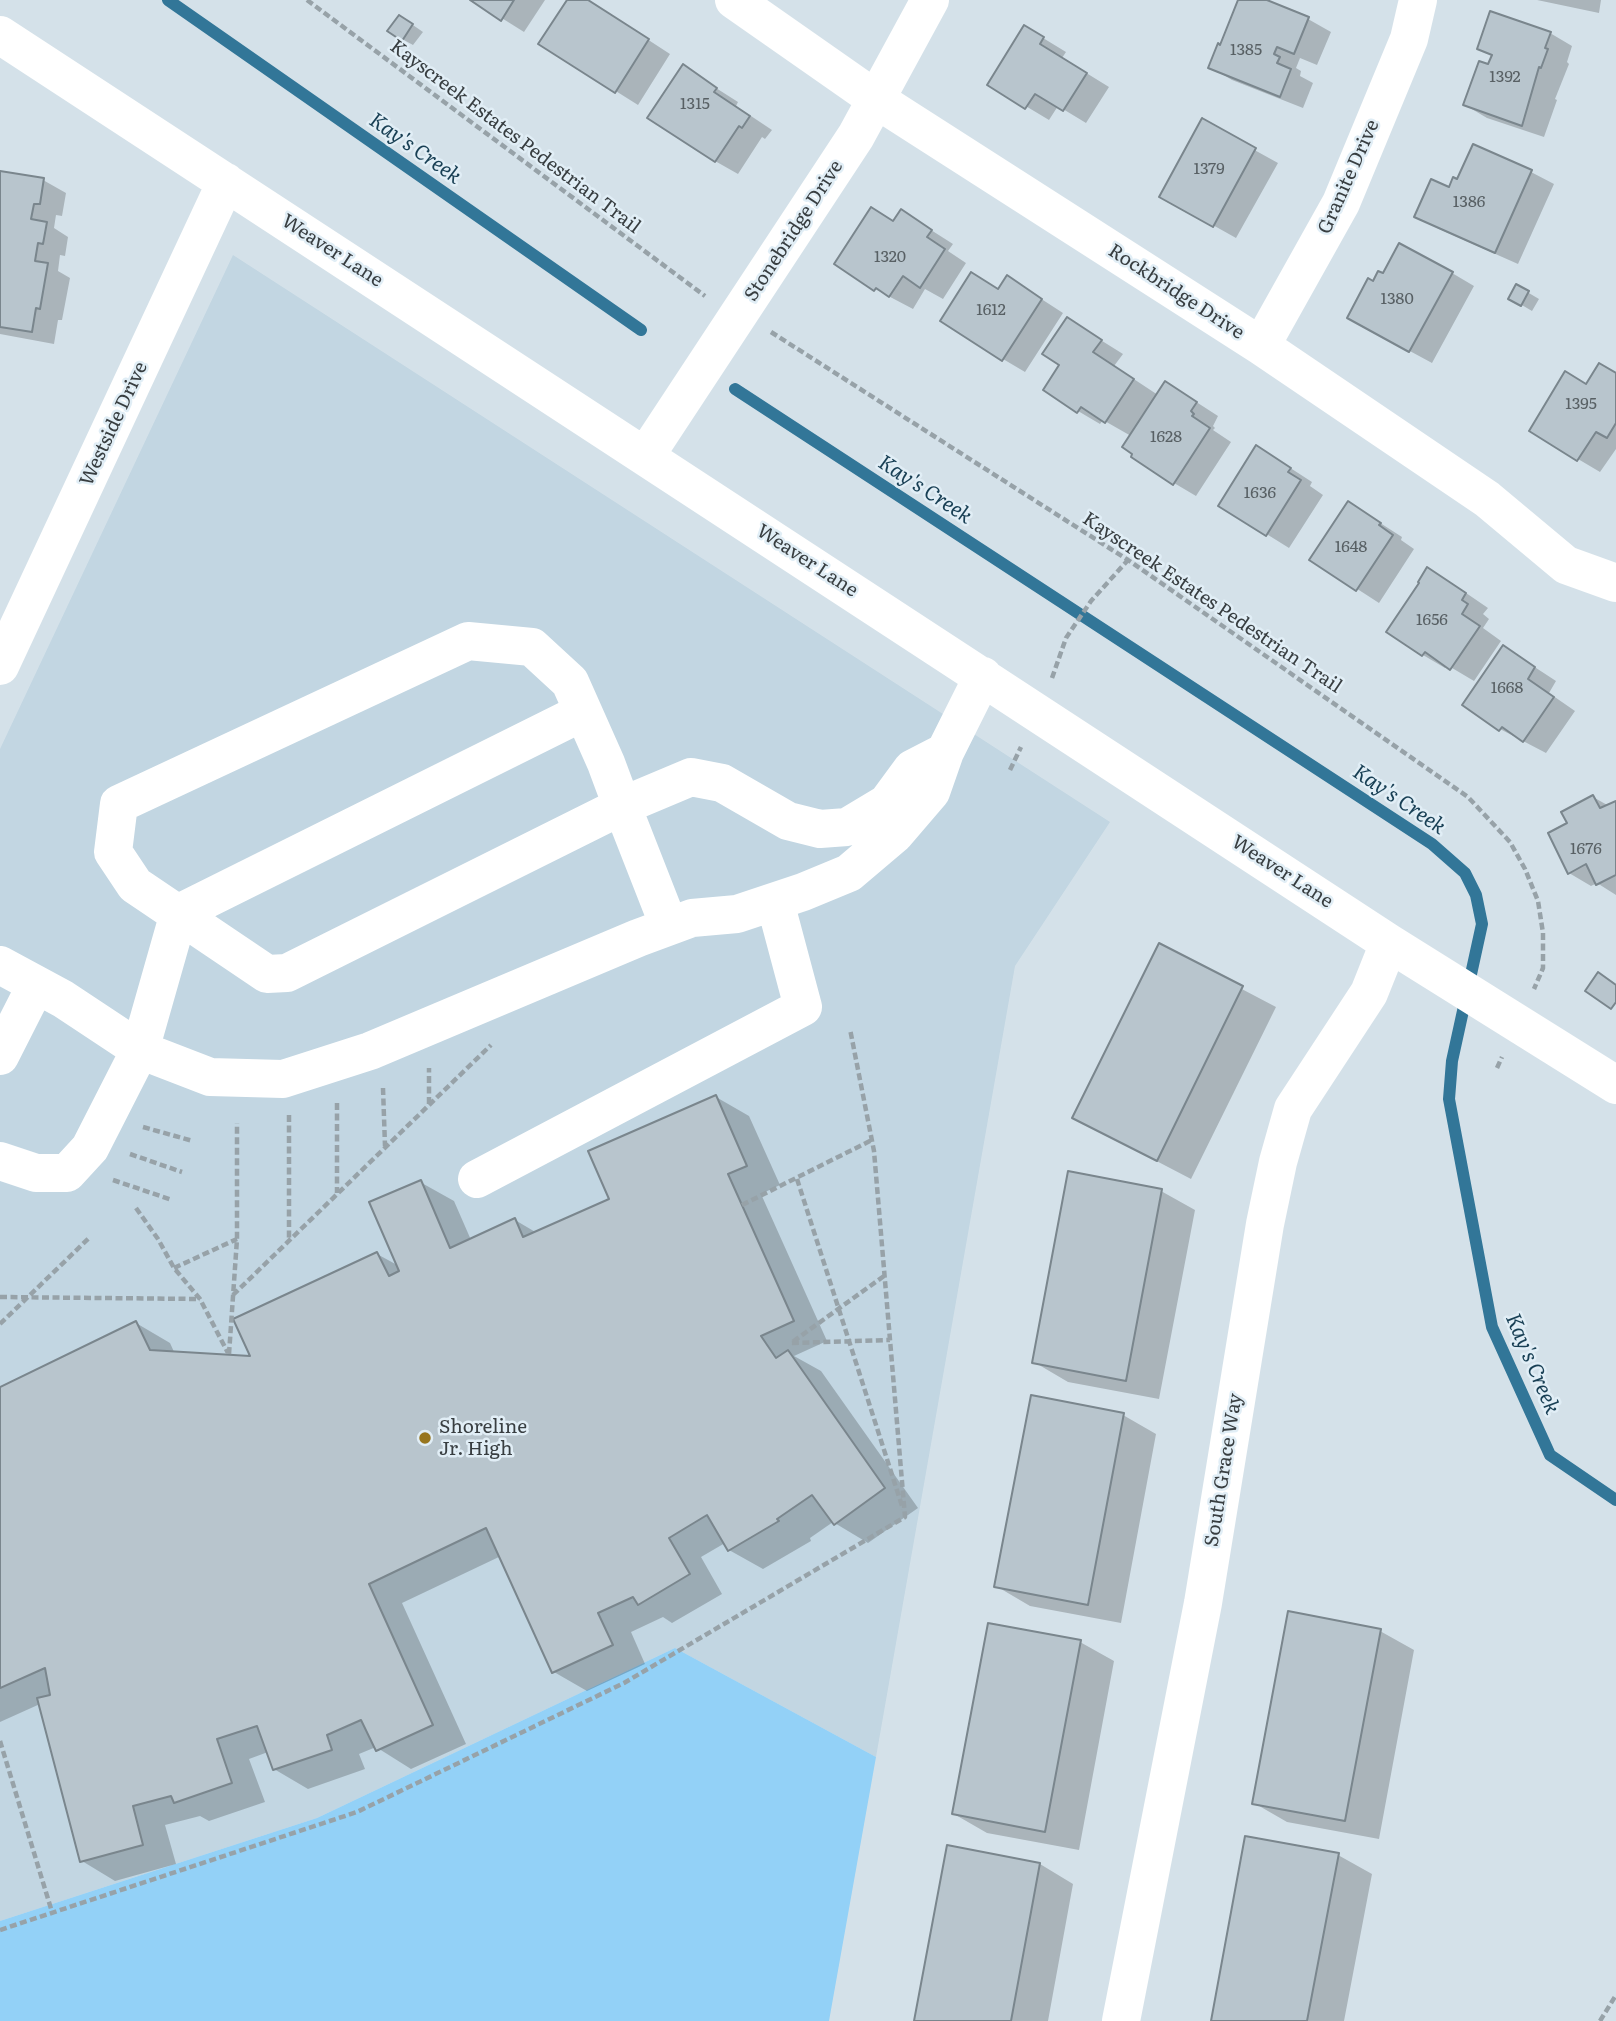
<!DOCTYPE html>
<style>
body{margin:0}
canvas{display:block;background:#d4e1e9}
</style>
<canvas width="1616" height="2021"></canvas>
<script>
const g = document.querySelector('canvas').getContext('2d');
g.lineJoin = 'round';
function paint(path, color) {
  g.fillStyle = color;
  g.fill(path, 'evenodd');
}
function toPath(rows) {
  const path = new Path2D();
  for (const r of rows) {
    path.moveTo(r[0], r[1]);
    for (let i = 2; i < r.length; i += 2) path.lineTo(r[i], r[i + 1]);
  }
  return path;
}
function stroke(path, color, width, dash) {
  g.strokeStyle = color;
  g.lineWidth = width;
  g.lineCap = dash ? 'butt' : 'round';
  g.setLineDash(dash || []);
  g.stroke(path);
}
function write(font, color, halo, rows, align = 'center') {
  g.font = font + ' Literata,serif';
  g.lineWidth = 5;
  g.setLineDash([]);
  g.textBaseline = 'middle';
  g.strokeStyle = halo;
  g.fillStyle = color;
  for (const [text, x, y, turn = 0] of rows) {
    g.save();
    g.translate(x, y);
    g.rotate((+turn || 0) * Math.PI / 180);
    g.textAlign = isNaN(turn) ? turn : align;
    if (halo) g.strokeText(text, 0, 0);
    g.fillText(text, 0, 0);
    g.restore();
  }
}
paint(toPath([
 [233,255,1110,822,1015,966,876,1757,675,1648,317,1818,0,1921,0,749]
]), '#c2d6e2');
paint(toPath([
 [675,1648,876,1757,829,2021,0,2021,0,1921,317,1818]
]), '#93d1f7');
paint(toPath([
 [473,0,545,0,524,32],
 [569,0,587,0,670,54,638,105,541,44],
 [1240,0,1262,0,1308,19,1331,32,1317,65,1300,58,1296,68,1301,71,1300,76,1313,83,1303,108,1232,80,1210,67,1221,47],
 [1537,0,1601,0,1599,13],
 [410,23,423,32,413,45,402,39],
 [1025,27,1066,52,1062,58,1109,87,1086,123,1058,106,1049,120,989,84],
 [1550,33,1572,46,1567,62,1569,64,1555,99,1557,100,1544,137,1487,118,1465,105,1493,56,1479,48],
 [683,67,738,102,736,106,772,130,765,139,762,137,738,174,715,161],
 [1202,121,1278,163,1236,238,1161,196],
 [0,172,43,180,66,193,62,216,56,215,54,228,68,237,65,256,60,255,58,271,70,278,62,320,58,320,54,344,0,334],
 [1531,172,1554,184,1518,264,1439,229,1416,216,1449,189],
 [901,211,953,244,948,251,966,263,943,299,925,289,913,309,875,289,895,222],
 [1452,273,1474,286,1432,363,1371,330,1373,283,1384,275],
 [1517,286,1539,299,1532,311,1510,298],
 [999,290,1029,291,1063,313,1025,372,1003,359],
 [1067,319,1123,354,1114,366,1158,395,1187,396,1218,416,1213,426,1215,428,1213,430,1231,442,1196,496,1174,483,1131,436,1103,420,1100,424,1078,411,1062,365],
 [1616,374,1616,449,1600,472,1578,459,1587,386],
 [1278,460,1312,482,1310,486,1323,495,1289,548,1220,505],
 [1349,503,1402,537,1401,540,1414,549,1379,603,1311,559],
 [1450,582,1488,608,1483,614,1489,619,1483,628,1501,641,1474,681,1447,665,1445,668,1423,655,1388,632],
 [1504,647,1556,681,1549,693,1575,711,1546,753,1500,729],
 [1593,797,1609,806,1616,803,1616,895,1597,883,1591,886,1569,873,1569,824],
 [1160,946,1276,1007,1191,1179,1074,1118],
 [716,1097,749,1116,780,1185,761,1194,827,1341,794,1356,821,1371,918,1508,868,1543,833,1522,810,1538,811,1541,763,1569,729,1550,725,1543,701,1557,722,1594,672,1623,663,1617,631,1632,645,1664,587,1691,554,1672,501,1556,402,1603,466,1744,411,1769,376,1747,359,1754,365,1769,308,1789,274,1769,268,1752,249,1759,265,1802,209,1821,200,1816,165,1825,176,1864,115,1881,82,1861,40,1704,0,1722,0,1389,136,1323,170,1343,175,1354,253,1358,377,1254,399,1266,420,1182,454,1201,471,1240,515,1220,537,1233,611,1200],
 [1161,1191,1195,1210,1159,1399,1068,1382,1034,1362],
 [1123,1415,1156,1434,1121,1623,1030,1606,996,1586],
 [1380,1631,1414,1650,1379,1839,1287,1822,1254,1803],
 [1080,1642,1114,1661,1079,1850,987,1833,954,1814],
 [1338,1855,1372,1874,1344,2021,1213,2021],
 [1040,1864,1073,1884,1048,2021,916,2021]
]), '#0003');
stroke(toPath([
 [168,0,641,330],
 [735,389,1432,844,1465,873,1476,895,1482,924,1452,1061,1449,1099,1492,1327,1550,1455,1616,1500]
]), '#327698', 12);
const building = toPath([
 [470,0,514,0,501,21,470,0],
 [567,0,588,0,649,39,615,93,538,44,567,0],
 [1238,0,1267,0,1309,17,1294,54,1277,47,1274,54,1280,57,1277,63,1291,69,1280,97,1208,68,1218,43,1220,45,1238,0],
 [1490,11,1551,32,1545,48,1548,49,1541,68,1539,67,1522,126,1463,105,1479,61,1488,64,1492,55,1477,49,1490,11],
 [399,15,413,24,402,41,387,31,399,15],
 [1024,25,1044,37,1040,44,1087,73,1063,111,1035,94,1025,109,987,85,1024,25],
 [683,64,717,88,714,92,750,116,742,128,739,126,715,162,647,118,683,64],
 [1202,118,1256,148,1213,227,1159,197,1202,118],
 [1473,144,1532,170,1495,253,1414,217,1431,179,1449,187,1453,177,1457,179,1473,144],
 [0,171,44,178,40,204,34,204,31,219,47,222,43,244,38,243,35,261,48,263,40,309,36,308,32,332,0,327,0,171],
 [871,207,893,221,901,209,932,230,927,237,945,249,920,288,903,276,889,297,876,288,874,291,834,264,871,207],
 [1399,243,1453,272,1409,352,1347,318,1368,278,1373,281,1378,271,1383,273,1399,243],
 [971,272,998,289,1007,275,1042,299,1002,361,940,321,971,272],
 [1516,284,1529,291,1521,306,1508,299,1516,284],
 [1067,317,1102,340,1093,352,1134,379,1105,423,1081,407,1077,413,1043,390,1059,365,1042,354,1067,317],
 [1599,363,1616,373,1616,423,1607,438,1596,432,1577,461,1529,431,1565,371,1586,384,1599,363],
 [1165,381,1197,402,1191,411,1194,414,1192,416,1210,428,1173,485,1131,457,1132,454,1122,447,1165,381],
 [1256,445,1291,468,1288,472,1301,480,1266,536,1218,506,1256,445],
 [1348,501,1381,523,1379,525,1393,535,1356,591,1309,560,1348,501],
 [1427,567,1466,593,1462,600,1468,604,1462,614,1480,626,1450,670,1425,652,1422,656,1386,632,1419,583,1418,582,1427,567],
 [1503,645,1535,667,1528,679,1554,697,1523,742,1502,727,1499,731,1462,705,1503,645],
 [1593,795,1600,808,1616,801,1616,875,1596,885,1586,864,1568,874,1548,833,1567,823,1561,812,1593,795],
 [1159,943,1243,986,1157,1161,1072,1118,1159,943],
 [1598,972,1616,985,1616,1002,1611,1009,1585,991,1598,972],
 [716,1095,747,1166,728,1174,794,1321,761,1336,776,1358,788,1350,885,1488,834,1525,812,1495,777,1519,779,1521,728,1551,707,1515,669,1538,690,1574,638,1605,633,1597,598,1613,613,1645,552,1673,486,1528,369,1584,433,1725,376,1751,361,1720,327,1735,332,1750,273,1770,257,1726,217,1739,232,1783,174,1803,171,1796,133,1806,143,1845,80,1862,37,1698,50,1695,45,1668,0,1688,0,1387,136,1321,150,1350,250,1356,233,1319,377,1252,389,1276,399,1271,369,1202,421,1180,450,1248,515,1218,523,1237,609,1199,588,1151,716,1095],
 [1068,1171,1162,1189,1126,1381,1032,1363,1068,1171],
 [1031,1395,1124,1413,1088,1605,994,1587,1031,1395],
 [1288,1611,1381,1629,1345,1821,1252,1804,1288,1611],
 [988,1623,1081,1640,1045,1832,952,1814,988,1623],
 [1245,1836,1339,1853,1307,2021,1211,2021,1245,1836],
 [947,1845,1040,1863,1011,2021,914,2021,947,1845]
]);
paint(building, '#b8c5cd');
stroke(building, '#7a868d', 2);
stroke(toPath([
 [307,0,705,296],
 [771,332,1128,560,1468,797,1510,842,1525,869,1538,901,1543,933,1543,968,1534,989],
 [1052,678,1066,638,1091,601,1128,560],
 [1010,770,1021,747],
 [1497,1068,1502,1057],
 [383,1088,385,1146],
 [337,1103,337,1193],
 [429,1104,429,1068],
 [289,1115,289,1240],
 [143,1127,193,1141],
 [130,1154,182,1172],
 [797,1179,903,1509],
 [113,1180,172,1200],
 [742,1205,872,1140],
 [136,1208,158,1239,174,1268,200,1299,228,1353],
 [174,1268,237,1239],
 [884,1276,791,1343,890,1340],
 [233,1295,491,1045],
 [0,1297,200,1299],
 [0,1324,89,1238],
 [229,1354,237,1239,237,1123],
 [0,1741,52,1912],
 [0,1930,357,1812,624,1683,905,1517,874,1151,850,1029],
 [1600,2021,1616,1995]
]), '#97a2a8', 4.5, [7, 3.5]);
stroke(toPath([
 [734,0,877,100,1261,346,1487,499,1566,565,1616,583],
 [0,35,1389,943,1616,1085],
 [1261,346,1341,203,1409,39,1418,0],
 [646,455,856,136,930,0],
 [0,666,226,182],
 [669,926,622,806,606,763,570,682,532,647,468,641,119,804,113,852,135,885,267,974,287,973,622,806,691,777,722,783,788,821,820,829,847,827,887,803,912,769,945,752],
 [0,965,63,999,140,1050,210,1077,283,1079,370,1051,638,938,692,918,737,914,803,892,849,873,895,834,931,792,945,752,983,676],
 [0,1056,36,985],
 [0,1161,36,1173,67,1173,90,1148,140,1050,179,913,583,712],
 [477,1179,803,1007,775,902],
 [1121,2021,1203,1603,1265,1224,1278,1162,1293,1109,1369,993,1389,943]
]), '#fff', 38);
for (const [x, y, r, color] of [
 [425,1438,7,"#97751e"]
]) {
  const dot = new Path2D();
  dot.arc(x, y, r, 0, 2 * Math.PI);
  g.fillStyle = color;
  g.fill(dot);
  stroke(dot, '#e1eef6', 2.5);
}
write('16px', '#586064', null, [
 ["1385",1246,50],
 ["1392",1505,77],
 ["1315",695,104],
 ["1379",1209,169],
 ["1386",1469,202],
 ["1320",890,257],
 ["1380",1397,299],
 ["1612",991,310],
 ["1395",1581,404],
 ["1628",1166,437],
 ["1636",1260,493],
 ["1648",1351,547],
 ["1656",1432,620],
 ["1668",1507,688],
 ["1676",1586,849]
]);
write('19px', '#383e41', '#e1eef6', [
 ["Kayscreek Estates Pedestrian Trail",515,137,37],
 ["Granite Drive",1349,177,-66],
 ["Stonebridge Drive",794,231,-57],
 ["Weaver Lane",332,251,33],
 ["Rockbridge Drive",1176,292,33],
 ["Westside Drive",114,424,-65],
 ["Weaver Lane",807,561,33],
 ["Kayscreek Estates Pedestrian Trail",1212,603,34],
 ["Weaver Lane",1282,872,33],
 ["South Grace Way",1224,1470,-81]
]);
write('19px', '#383e41', '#e1eef6', [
 ["Shoreline",439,1427],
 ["Jr. High",439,1449]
], 'left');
write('italic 21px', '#183f54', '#e1eef6', [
 ["Kay's Creek",415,149,35],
 ["Kay's Creek",925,490,33],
 ["Kay's Creek",1399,800,34],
 ["Kay's Creek",1532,1364,67]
]);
</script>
